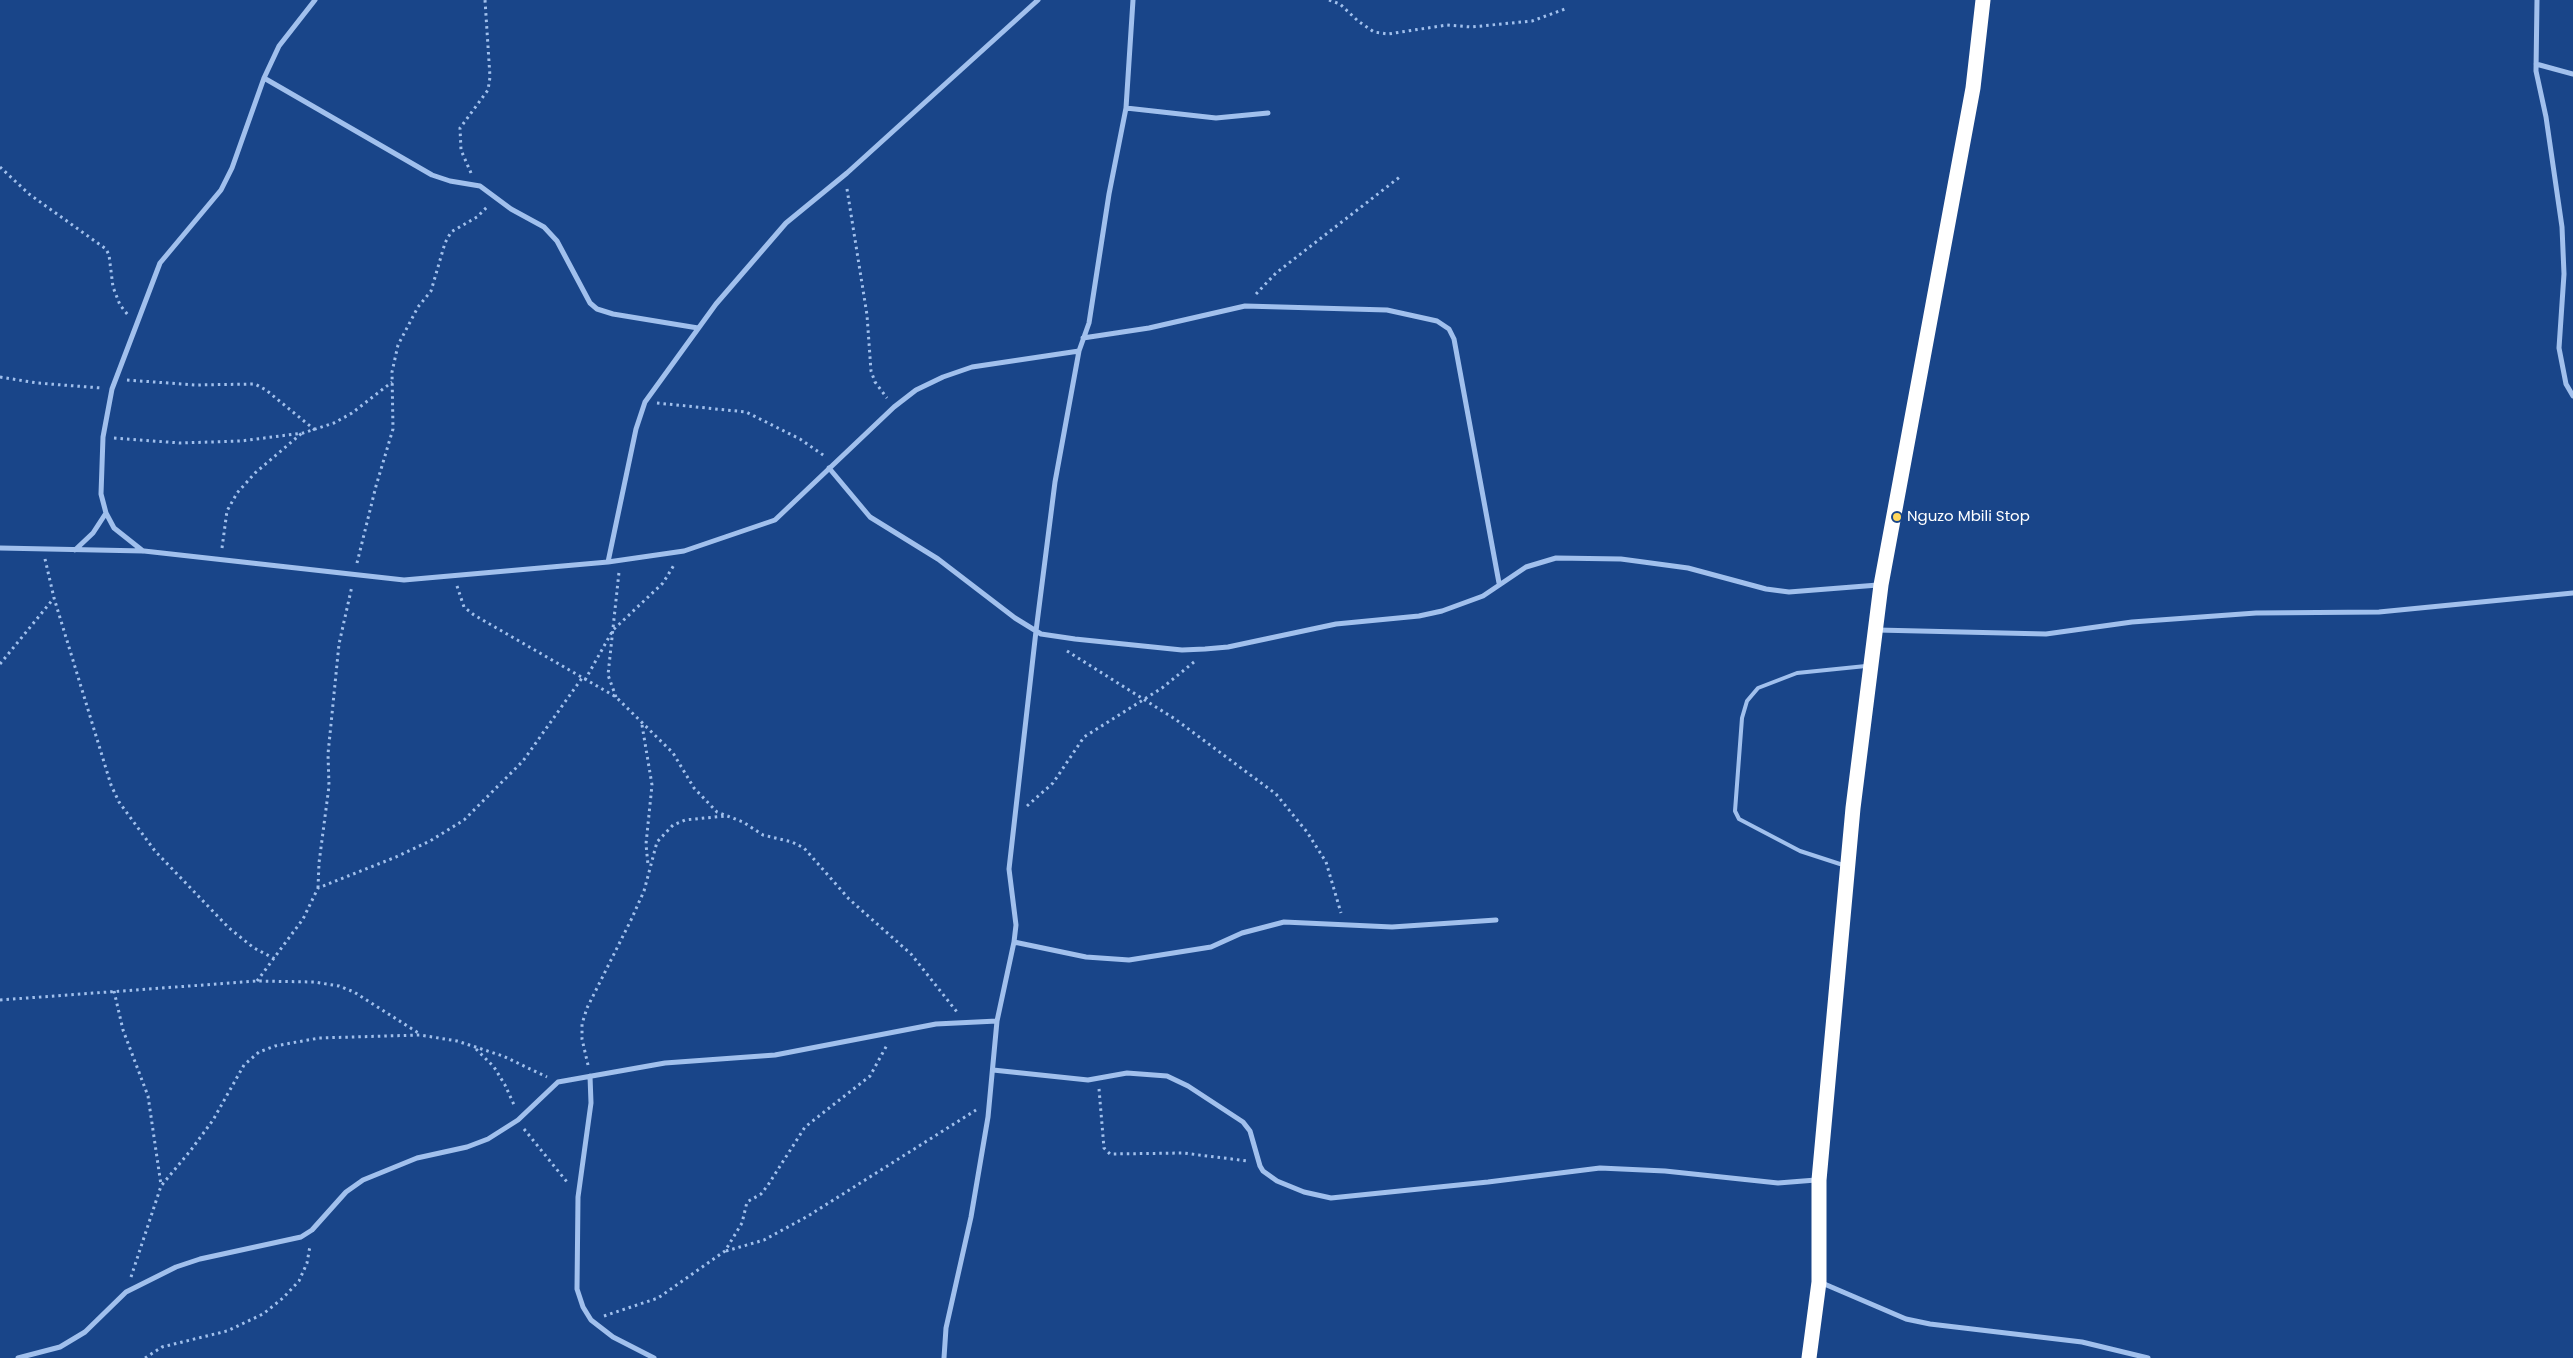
<!DOCTYPE html>
<style>
body{margin:0}
canvas{display:block;background:#194589}
</style>
<canvas width="2573" height="1358"></canvas>
<script>
const g = document.querySelector('canvas').getContext('2d');
g.lineJoin = 'round';
function toPath(rows) {
  const path = new Path2D();
  for (const r of rows) {
    path.moveTo(r[0], r[1]);
    for (let i = 2; i < r.length; i += 2) path.lineTo(r[i], r[i + 1]);
  }
  return path;
}
function stroke(path, color, width, dash) {
  g.strokeStyle = color;
  g.lineWidth = width;
  g.lineCap = dash ? 'butt' : 'round';
  g.setLineDash(dash || []);
  g.stroke(path);
}
function write(font, color, halo, rows, align = 'center') {
  g.font = font + ' Poppins,sans-serif';
  g.lineWidth = 4;
  g.setLineDash([]);
  g.textBaseline = 'middle';
  g.strokeStyle = halo;
  g.fillStyle = color;
  for (const [text, x, y, turn = 0] of rows) {
    g.save();
    g.translate(x, y);
    g.rotate((+turn || 0) * Math.PI / 180);
    g.textAlign = isNaN(turn) ? turn : align;
    if (halo) g.strokeText(text, 0, 0);
    g.fillText(text, 0, 0);
    g.restore();
  }
}
stroke(toPath([
 [1329,0,1340,4,1358,21,1374,32,1388,34,1447,25,1471,27,1532,21,1565,9],
 [0,167,29,194,106,249,109,255,113,287,120,305,128,315],
 [471,173,461,150,460,128,488,90,490,77,485,0],
 [847,189,867,315,871,371,875,382,887,398],
 [1256,294,1276,273,1401,176],
 [0,377,37,383,101,388],
 [127,380,195,385,255,384,266,390,315,430],
 [657,403,746,412,800,439,826,457],
 [114,438,180,443,241,441,303,433,334,423,352,413,392,382],
 [222,548,227,511,237,493,255,473,302,433],
 [45,559,54,598,111,785,119,802,155,851,229,928,254,948,275,959],
 [357,563,376,486,393,429,392,372,398,345,418,307,431,291,445,243,451,232,477,217,488,206],
 [457,586,464,607,474,615,616,697,673,753,694,788,717,812,743,822,763,835,792,842,804,848,849,899,911,954,957,1012],
 [1067,651,1175,719,1276,794,1307,832,1326,862,1341,913],
 [0,664,54,598],
 [585,680,613,630,663,583,674,565],
 [616,697,608,675,619,572],
 [642,725,652,785,646,844,648,865],
 [1027,806,1053,783,1084,737,1162,688,1194,662],
 [318,888,319,863,329,786,328,754,339,644,352,586],
 [257,981,303,919,318,888,396,857,430,841,464,820,523,761,582,678],
 [114,991,123,1030,148,1096,161,1185],
 [0,1000,257,981,314,982,339,986,354,992,420,1034],
 [476,1049,494,1067,505,1085,515,1107],
 [588,1065,582,1039,582,1024,587,1008,631,920,644,891,657,842,673,825,685,820,725,816],
 [1099,1089,1104,1148,1110,1154,1183,1153,1248,1161],
 [524,1129,567,1182],
 [726,1251,764,1240,808,1216,976,1110],
 [131,1277,161,1186,191,1150,213,1120,244,1065,259,1052,275,1046,319,1038,420,1035,457,1041,503,1056,547,1077],
 [604,1316,658,1298,725,1251,742,1223,747,1202,761,1194,768,1185,805,1127,870,1076,887,1045],
 [145,1358,162,1347,227,1331,263,1314,283,1298,299,1281,307,1263,310,1246]
]), '#a1c0ed', 3, [2.5, 4]);
stroke(toPath([
 [1843,865,1800,851,1739,819,1735,811,1742,718,1747,701,1758,688,1797,673,1866,666]
]), '#a1c0ed', 4);
stroke(toPath([
 [2537,0,2536,71,2546,117,2562,227,2564,274,2559,348,2566,384,2573,396],
 [2536,64,2573,74],
 [264,78,432,175,450,181,480,186,511,209,544,227,557,241,590,303,597,309,613,314,698,328],
 [1126,108,1216,118,1268,113],
 [1083,338,1149,328,1245,306,1387,310,1437,321,1449,329,1454,339,1499,583],
 [829,468,870,517,938,559,1015,618,1041,634,1075,639,1182,650,1205,649,1228,647,1336,624,1419,616,1442,611,1483,596,1526,567,1556,558,1621,559,1688,568,1766,589,1789,592,1878,585],
 [0,548,144,551,404,580,608,562,684,551,775,520,894,407,916,390,943,377,972,367,1079,351],
 [75,550,93,533,106,513],
 [143,551,114,528,106,513,101,494,103,437,112,389,160,263,221,190,232,168,264,78,279,46,315,0],
 [608,562,636,429,645,402,716,304,786,223,847,173,1038,0],
 [1877,630,2046,634,2132,622,2256,613,2379,612,2573,593],
 [1014,942,1086,957,1129,960,1211,947,1242,933,1284,922,1392,927,1496,920],
 [993,1070,1088,1080,1127,1073,1167,1076,1188,1086,1243,1122,1250,1131,1260,1166,1263,1171,1277,1181,1304,1192,1331,1198,1488,1182,1600,1168,1665,1171,1778,1183,1816,1180],
 [590,1076,591,1103,578,1197,577,1289,583,1307,591,1320,613,1337,654,1358],
 [1822,1283,1906,1319,1930,1324,2082,1342,2148,1358],
 [18,1358,60,1347,85,1332,126,1292,176,1267,200,1259,301,1237,312,1230,346,1192,363,1180,417,1158,467,1147,488,1139,518,1120,558,1082,665,1063,775,1055,936,1024,997,1021],
 [944,1358,946,1328,971,1217,988,1117,997,1021,1014,942,1016,925,1009,869,1036,631,1055,482,1079,351,1089,323,1109,194,1126,108,1133,0]
]), '#a1c0ed', 5);
stroke(toPath([
 [1809,1358,1819,1282,1819,1180,1853,808,1881,585,1973,88,1983,0]
]), '#fff', 15);
for (const [x, y, r, color] of [
 [1897,517,5,"#ffd75d"]
]) {
  const dot = new Path2D();
  dot.arc(x, y, r, 0, 2 * Math.PI);
  g.fillStyle = color;
  g.fill(dot);
  stroke(dot, '#194589', 2);
}
write('15px', '#fff', '#194589', [
 ["Nguzo Mbili Stop",1907,517]
], 'left');
</script>
